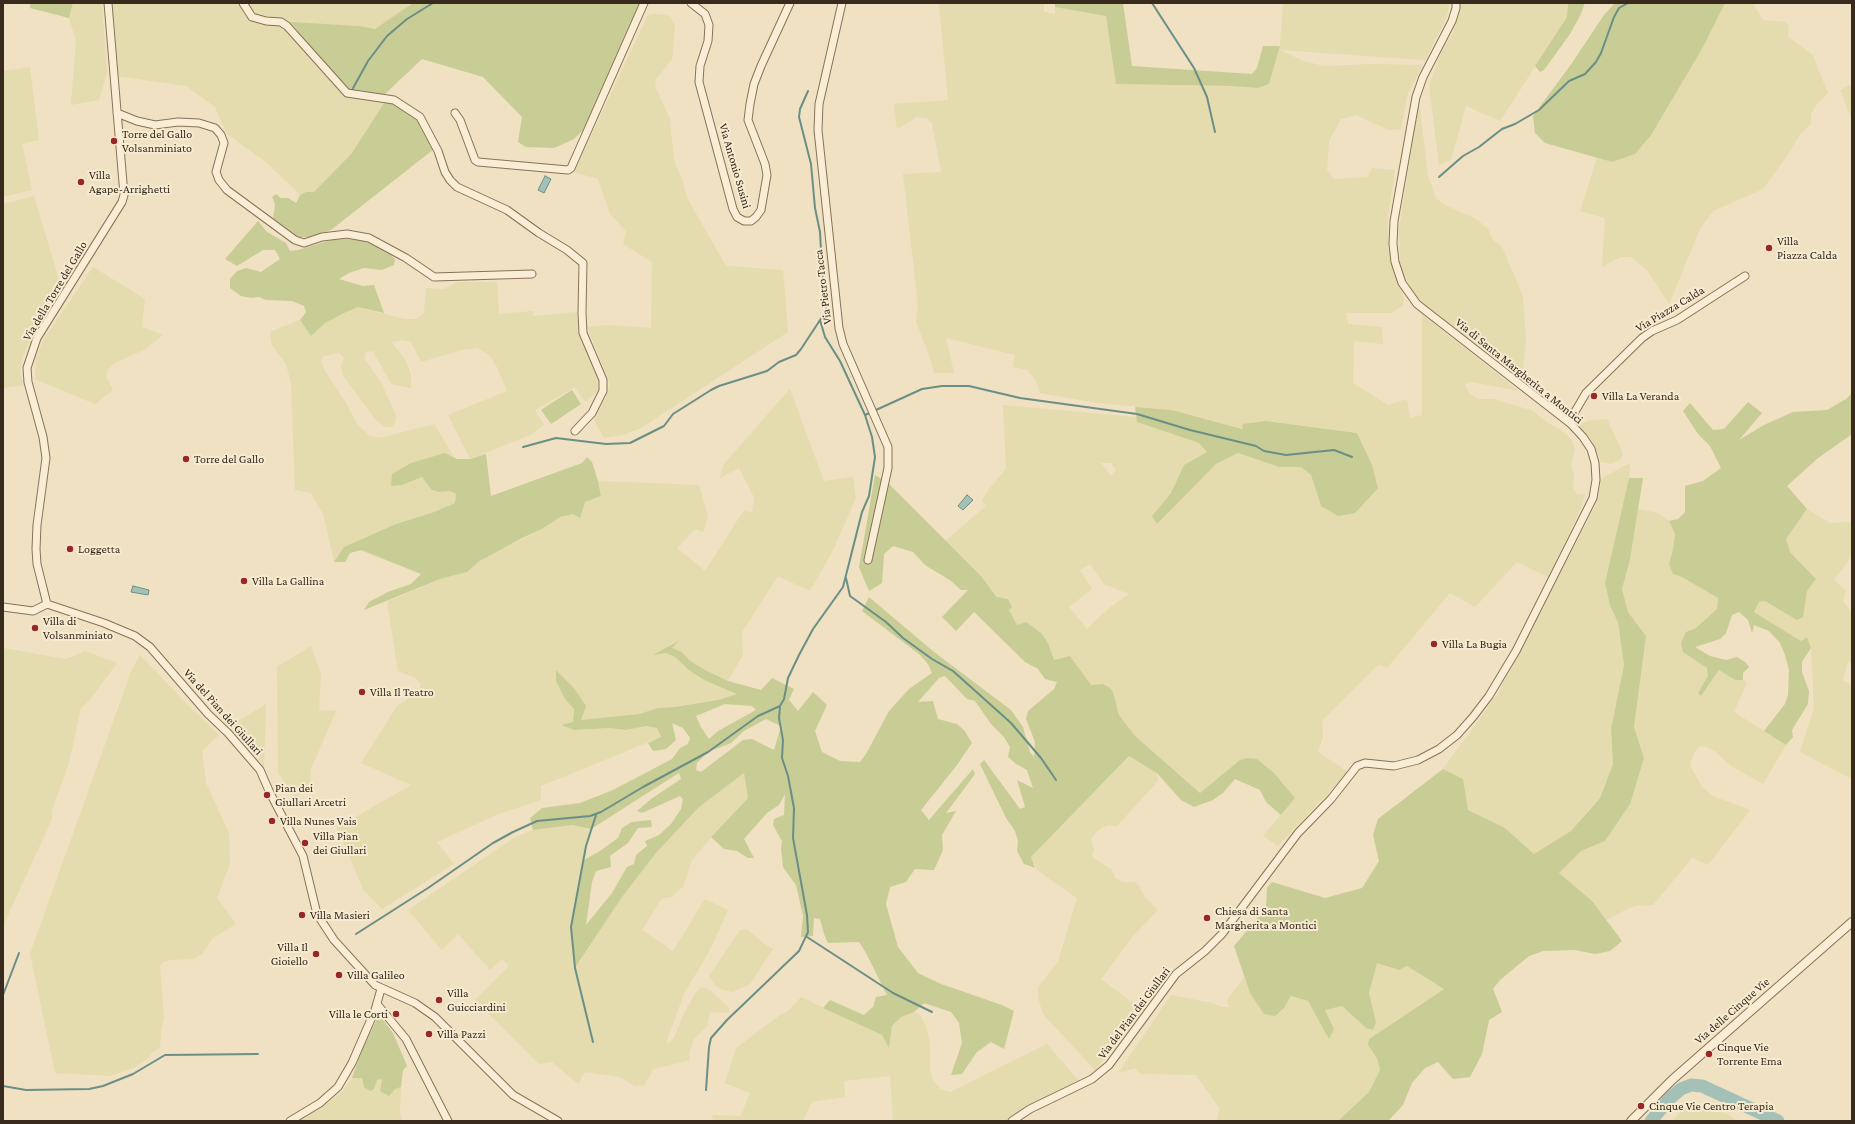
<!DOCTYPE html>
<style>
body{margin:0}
#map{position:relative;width:1855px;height:1124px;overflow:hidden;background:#efe1c1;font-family:"Crimson Pro",serif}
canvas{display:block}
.frame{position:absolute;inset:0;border:4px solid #382a1d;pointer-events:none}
</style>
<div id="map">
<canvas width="1855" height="1124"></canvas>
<div class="frame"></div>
</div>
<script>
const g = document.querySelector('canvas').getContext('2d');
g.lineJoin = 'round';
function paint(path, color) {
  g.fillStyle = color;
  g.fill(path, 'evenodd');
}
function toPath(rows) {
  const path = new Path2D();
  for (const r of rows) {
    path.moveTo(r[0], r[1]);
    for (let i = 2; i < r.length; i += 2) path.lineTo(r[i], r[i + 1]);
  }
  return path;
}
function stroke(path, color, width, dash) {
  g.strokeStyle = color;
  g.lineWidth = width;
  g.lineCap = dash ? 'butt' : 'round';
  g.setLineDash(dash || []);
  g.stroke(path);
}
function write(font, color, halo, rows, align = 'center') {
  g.font = font + ' "Crimson Pro",serif';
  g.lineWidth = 4;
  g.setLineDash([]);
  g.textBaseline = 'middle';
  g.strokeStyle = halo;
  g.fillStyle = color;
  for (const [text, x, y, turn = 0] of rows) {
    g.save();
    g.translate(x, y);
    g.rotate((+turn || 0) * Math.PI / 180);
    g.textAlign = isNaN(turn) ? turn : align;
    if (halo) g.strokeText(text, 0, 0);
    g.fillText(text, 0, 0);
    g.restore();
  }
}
paint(toPath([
 [73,3,102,3,107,73,99,100,71,105,76,41,69,18],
 [112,3,413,3,375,29,360,26,290,23,341,82,384,95,384,103,352,153,314,192,306,192,300,195,266,162,227,134,215,107,186,86,117,76],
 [939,3,1044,3,1044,12,1055,14,1055,7,1106,15,1117,84,1231,86,1258,88,1269,84,1280,46,1283,3,1450,3,1446,19,1425,60,1280,50,1303,61,1324,66,1371,64,1423,65,1408,93,1401,129,1389,130,1356,115,1341,119,1329,141,1327,170,1334,179,1368,177,1372,168,1395,170,1387,223,1390,255,1404,299,1403,305,1392,313,1346,313,1348,324,1382,327,1383,344,1354,341,1353,383,1388,405,1407,399,1410,418,1422,415,1422,314,1519,391,1472,382,1465,384,1469,393,1478,399,1494,399,1533,411,1548,423,1561,430,1571,439,1575,449,1571,465,1574,474,1573,488,1577,494,1585,494,1581,508,1548,577,1517,562,1475,607,1450,593,1387,668,1379,664,1322,721,1323,737,1318,752,1348,772,1278,846,1263,836,1295,798,1274,773,1257,759,1240,760,1200,793,1135,736,1119,715,1113,692,1103,684,1091,685,1070,657,1054,660,1048,643,1026,622,1017,626,1009,610,981,576,945,541,986,506,982,501,989,489,1006,469,1003,405,1136,417,1137,422,1199,443,1207,452,1184,465,1171,493,1152,516,1157,524,1216,464,1238,453,1279,467,1301,467,1311,475,1321,506,1372,465,1357,433,1266,421,1243,429,1172,410,1098,403,1040,393,1035,379,1027,370,1013,367,1015,355,946,338,954,373,934,373,929,355,916,322,918,305,903,174,941,172,932,123,927,118,917,117,897,129,894,104,948,100],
 [1101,463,1111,463,1116,470,1111,476],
 [1090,564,1104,584,1129,594,1108,609,1087,629,1069,607,1092,589,1080,570],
 [1461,3,1568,3,1567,17,1500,121,1466,106,1451,160,1439,165,1429,86,1441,52,1454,31],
 [1725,3,1753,3,1763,20,1785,22,1789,26,1788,37,1812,54,1828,93,1817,104,1811,114,1811,124,1800,134,1789,153,1763,189,1713,211,1700,229,1669,304,1647,270,1631,257,1620,257,1602,267,1605,218,1580,211,1597,158,1612,162,1703,47],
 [655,14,670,16,675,26,672,59,656,79,655,86,670,119,674,160,683,182,687,198,726,266,783,270,788,332,641,428,623,435,604,438,594,420,606,398,610,384,587,327,611,325,651,328,652,262,623,244,626,231,610,214,598,179,574,172,648,15],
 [30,67,39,140,22,144,32,190,3,197,3,71],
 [1852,84,1852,119,1840,90],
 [1419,102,1428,176,1436,198,1443,204,1476,219,1488,229,1493,240,1502,247,1523,296,1526,341,1522,380,1430,310,1411,290,1404,275,1400,262,1399,230],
 [34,196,59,280,64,285,29,343,22,359,20,372,24,385,3,388,3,204],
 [93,267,145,299,142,327,163,335,144,350,114,363,108,370,106,376,113,390,95,404,35,379,36,358,43,340],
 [458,282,497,282,499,314,533,311,533,316,577,312,578,326,597,374,599,390,585,402,575,387,535,410,544,425,530,435,470,459,448,415,507,391,497,367,489,355,477,348,462,350,421,362,411,342,402,340,392,342,406,361,411,375,411,388,391,384,373,351,366,352,364,358,382,384,396,416,396,421,392,427,385,427,376,420,344,377,341,366,344,358,339,353,324,356,321,362,325,371,346,403,358,425,370,436,380,438,434,424,454,457,445,453,412,481,422,477,439,492,450,491,456,494,455,503,434,512,396,524,344,547,334,562,324,516,311,493,295,490,291,383,286,364,272,345,270,332,300,320,311,336,325,323,344,313,358,307,404,319,416,319,424,313,426,288,444,289],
 [790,389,824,481,853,477,856,498,833,550,810,591,778,576,742,632,743,655,728,681,705,670,689,660,682,652,671,648,676,641,655,655,666,653,675,657,689,670,704,680,738,694,718,700,675,707,658,708,639,714,581,720,574,688,556,670,565,699,574,708,573,722,561,725,574,730,609,728,626,730,646,726,657,728,661,737,541,786,541,800,496,815,437,842,454,864,382,909,364,891,337,828,411,785,361,763,397,706,417,693,421,685,416,678,398,671,387,602,440,579,467,572,478,562,497,551,542,529,560,517,573,514,585,502,601,496,598,481,699,485,708,517,703,532,695,529,677,548,705,571,744,510,752,513,754,497,739,468,720,478,723,465],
 [1607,419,1623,454,1620,460,1611,464,1601,462,1591,439,1577,424,1593,420],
 [1630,463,1629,478,1605,583,1610,606,1618,622,1624,665,1611,729,1613,764,1600,797,1571,831,1534,854,1505,828,1467,810,1463,779,1443,769,1497,695,1597,503,1602,478],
 [1638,509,1658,513,1669,521,1675,534,1673,549,1669,564,1673,574,1682,577,1718,598,1717,609,1696,628,1686,632,1699,662,1707,668,1708,676,1701,696,1719,670,1735,680,1743,680,1747,683,1734,712,1786,745,1763,784,1731,766,1715,751,1704,746,1698,747,1693,755,1690,766,1703,788,1713,796,1750,810,1708,865,1692,858,1653,905,1635,906,1625,910,1606,920,1592,901,1559,873,1581,851,1605,841,1644,758,1634,727,1646,636,1628,612,1622,589],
 [1807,509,1830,523,1852,522,1852,556,1834,580,1846,590,1843,602,1852,612,1852,664,1848,661,1843,680,1852,685,1852,779,1800,752,1814,708,1811,648,1807,637,1801,641,1754,612,1759,602,1765,601,1770,603,1807,591,1816,579,1790,552,1786,539],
 [311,646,321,674,319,710,336,711,311,769,310,784,296,798,278,773,277,667],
 [3,648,66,659,85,651,117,663,89,701,81,708,69,763,52,810,52,819,3,926],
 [140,655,187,704,219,735,202,751,206,783,229,833,230,864,217,898,236,924,213,938,202,954,193,959,169,960,163,962,160,966,164,1018,161,1032,160,1048,151,1053,149,1058,133,1068,110,1076,55,1073,30,954,132,669],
 [266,704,264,767,258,757,230,726],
 [1129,756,1157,773,1158,781,1117,826,1108,825,1098,830,1091,839,1094,849,1092,857,1112,870,1115,878,1123,882,1134,882,1139,886,1145,897,1158,910,1133,936,1101,979,1142,1010,1095,1070,1043,1014,1038,998,1038,987,1058,962,1077,898,1038,871,1031,857],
 [744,773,748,798,720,827,692,860,683,887,671,897,662,898,642,930,673,951,705,899,728,910,711,948,684,994,667,1040,667,1044,674,1038,684,1013,696,992,701,987,710,990,729,1008,729,1013,711,1012,708,1019,708,1025,694,1039,689,1053,690,1060,653,1069,645,1085,635,1086,620,1077,585,1072,578,1084,552,1062,539,1064,475,1000,509,966,502,959,490,970,458,934,442,950,408,910,515,837,533,830,572,825,591,829,586,846,571,927,576,968,622,897,656,853,698,808],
 [747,929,763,943,773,949,750,984,732,992,723,990,715,985,709,976,740,930],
 [1376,962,1399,970,1407,966,1444,989,1369,1039,1368,1045,1378,1058,1380,1070,1369,1092,1338,1121,1216,1121,1220,1109,1196,1075,1140,1074,1135,1068,1118,1073,1171,995,1212,1003,1223,1007,1229,1007,1227,1000,1244,977,1250,993,1284,1008,1291,996,1308,1001,1334,1029,1325,1010,1342,1006,1366,1028,1376,1022,1369,993],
 [801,997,882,1035,889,1047,892,1027,901,1017,914,1012,921,1016,927,1029,930,1045,930,1069,933,1080,940,1089,950,1092,1047,1044,1078,1080,1024,1108,1008,1121,893,1121,890,1076,844,1081,845,1097,812,1102,803,1121,713,1121,712,1115,741,1116,750,1093,725,1083,736,1048,780,1015,788,1011],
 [352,1078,362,1078,364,1087,374,1089,376,1080,382,1079,380,1091,401,1087,400,1111,402,1121,297,1121,333,1099,343,1091],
 [1701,1106,1725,1113,1738,1121,1672,1121,1685,1108]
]), '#e4dbae');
paint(toPath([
 [30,3,73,3,69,18,30,8],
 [413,3,643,3,583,130,574,139,554,148,526,147,518,142,522,117,483,77,422,59,384,95,348,90,290,22,360,26,375,29],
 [1055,3,1123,3,1132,66,1252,74,1257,68,1263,46,1280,46,1269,84,1258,88,1231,86,1116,84,1106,16,1055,7],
 [1568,3,1585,3,1580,16,1570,34,1544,70,1540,72,1535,66,1567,17],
 [1615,3,1725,3,1703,47,1651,135,1635,154,1612,162,1545,143,1535,133,1533,116,1572,63,1604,15],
 [384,103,393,103,418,121,434,149,331,230,309,237,299,237,273,218,275,204,272,197,276,194,281,198,288,198,296,203,300,195,306,192,314,192,352,153],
 [258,221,267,232,286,243,290,251,298,250,331,240,345,239,362,240,388,252,395,259,394,265,382,270,364,268,349,273,339,279,363,286,374,285,384,313,358,307,344,313,325,323,311,336,300,320,306,312,304,306,292,301,266,300,259,297,252,298,241,296,230,288,230,279,237,271,246,268,261,272,280,259,275,250,263,250,237,266,225,259],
 [572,390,581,404,551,424,541,410],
 [1852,393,1852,434,1817,459,1787,486,1807,509,1786,539,1790,552,1816,579,1807,591,1803,617,1797,620,1765,601,1759,602,1754,612,1801,641,1807,637,1811,648,1802,662,1802,672,1809,691,1808,704,1792,730,1793,737,1786,745,1764,731,1785,704,1788,695,1789,670,1785,655,1780,643,1769,631,1754,625,1752,633,1748,620,1739,612,1732,615,1726,633,1720,639,1695,647,1710,656,1726,660,1737,657,1745,662,1749,667,1743,673,1743,680,1735,680,1719,670,1701,696,1698,693,1708,676,1707,668,1683,652,1681,643,1686,632,1696,628,1717,609,1718,598,1682,577,1673,574,1669,564,1673,549,1675,534,1669,521,1678,519,1685,512,1685,486,1703,481,1721,468,1710,446,1698,434,1683,411,1690,403,1713,430,1724,429,1748,402,1762,413,1739,440,1764,425,1793,412,1827,410,1846,399],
 [1135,407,1172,410,1242,429,1243,424,1266,421,1357,433,1372,465,1378,488,1355,513,1338,516,1321,506,1311,475,1301,467,1279,467,1238,453,1216,464,1157,524,1152,516,1171,493,1184,465,1207,452,1199,443,1137,422],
 [445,453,457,459,470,459,486,454,491,496,582,463,587,457,592,462,598,481,601,496,585,502,580,518,573,514,560,517,542,529,522,538,478,562,467,572,440,579,364,610,369,602,388,592,411,584,421,574,361,550,350,553,345,562,334,562,344,547,396,524,434,512,455,503,456,494,450,491,439,492,432,490,422,477,402,485,391,486,392,474,411,463],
 [875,475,888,483,981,576,997,597,1008,599,1012,607,1009,610,1017,625,1026,622,1041,633,1048,643,1054,660,1070,656,1091,685,1103,684,1110,688,1113,692,1119,715,1135,736,1200,793,1240,760,1248,758,1257,759,1274,773,1295,798,1281,815,1266,802,1260,790,1235,779,1223,793,1213,800,1194,807,1181,800,1157,773,1129,756,1031,857,1035,868,1024,864,1017,851,1018,841,1015,831,1006,818,980,764,984,760,1020,809,1025,807,1017,780,1033,788,1027,770,1016,764,1008,757,1010,747,1004,737,991,724,975,701,967,699,945,676,939,678,918,702,933,701,938,719,957,724,964,730,972,743,957,765,921,810,929,820,973,769,975,774,946,813,956,811,942,835,943,850,934,870,915,869,906,882,890,887,886,904,898,947,918,973,941,984,1002,1005,1014,1011,1004,1049,991,1042,977,1052,962,1074,951,1075,962,1043,959,1023,951,1012,924,1003,914,1012,901,1017,892,1026,889,1048,882,1035,823,1008,830,1000,864,1015,873,1007,876,997,887,995,866,953,859,942,828,943,824,934,820,919,814,918,813,936,801,937,803,916,796,885,783,867,781,849,782,841,773,825,774,819,784,815,785,794,779,805,767,813,744,839,754,858,748,858,737,851,724,849,711,837,748,798,744,773,698,808,656,853,622,897,575,968,571,927,584,860,600,851,618,838,622,828,632,822,651,820,652,827,638,828,628,843,610,856,611,867,596,871,592,882,586,925,612,893,627,867,634,864,636,855,647,846,645,841,659,835,671,824,681,809,683,799,680,796,642,813,637,811,651,799,681,779,679,773,591,829,572,825,533,830,530,818,542,808,580,803,613,790,672,759,680,748,688,744,690,738,683,728,672,723,676,740,666,749,653,751,648,743,661,737,657,728,646,726,626,730,609,728,574,730,561,725,573,722,574,709,565,699,556,681,556,670,574,688,586,706,581,720,639,714,658,708,675,707,718,700,737,694,704,680,689,670,675,657,666,653,653,655,678,641,672,648,682,652,689,660,705,670,728,681,761,690,772,678,794,689,789,700,798,711,813,692,827,705,815,731,822,752,840,761,860,762,866,754,889,711,909,689,932,673,928,664,919,654,862,611,869,597,934,652,1011,710,1023,727,1030,752,1034,757,1035,742,1026,719,1028,711,1054,689,1057,682,1045,679,1038,669,1025,662,974,612,956,631,942,617,968,590,961,590,951,581,925,565,913,552,893,546,884,554,882,583,869,591,859,567],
 [725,704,752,706,756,710,718,731,709,739,701,727,696,716],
 [766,719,781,726,774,750,752,739,743,740,701,772,696,770,697,763,708,752,731,743,744,731],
 [1629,478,1643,478,1630,559,1622,589,1628,612,1646,636,1634,727,1644,758,1630,804,1605,841,1581,851,1559,873,1592,901,1622,941,1610,951,1595,954,1575,950,1543,951,1529,956,1500,980,1493,989,1502,1012,1489,1020,1482,1054,1470,1077,1453,1079,1438,1062,1425,1068,1412,1083,1403,1105,1388,1121,1338,1121,1369,1092,1380,1070,1377,1058,1368,1045,1369,1039,1444,989,1407,966,1399,970,1377,963,1369,993,1376,1022,1373,1030,1366,1028,1342,1006,1325,1010,1334,1029,1329,1039,1308,1001,1291,996,1284,1008,1275,1016,1264,1014,1250,993,1234,946,1266,908,1267,888,1272,882,1325,898,1362,888,1379,861,1373,835,1378,819,1443,769,1463,779,1468,810,1505,828,1534,854,1571,831,1600,798,1613,764,1611,729,1624,665,1618,622,1610,606,1605,583],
 [379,1015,393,1033,407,1066,403,1070,401,1087,395,1089,389,1096,380,1091,382,1079,377,1080,374,1089,370,1091,364,1087,362,1078,352,1078,362,1050]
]), '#c7cd95');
const water = toPath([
 [545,176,551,179,544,193,538,190,545,176],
 [967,495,973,500,963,510,958,506,967,495],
 [133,586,149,590,148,595,131,592,133,586]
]);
paint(water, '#a4c1b8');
stroke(water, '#6b8f86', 1);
stroke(toPath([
 [1152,3,1194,68,1207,97,1215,132],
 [352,90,368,61,387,36,407,19,433,3],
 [1439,177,1463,156,1479,147,1502,129,1515,124,1539,110,1569,81,1585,74,1596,62,1601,53,1614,17,1619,8,1628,3],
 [865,415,922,389,942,386,969,386,1020,398,1137,414,1190,430,1256,446,1264,451,1286,455,1334,450,1352,457],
 [523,447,556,438,606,444,630,443,664,426,673,414,711,390,719,386,767,371,779,362,796,355,801,349,826,311,827,306,823,286,820,232,815,208,811,164,799,117,800,109,808,91],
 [846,578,850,596,886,622,903,638,932,659,953,671,1011,723,1041,758,1056,780],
 [356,934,428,888,493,843,513,832,537,821,590,816,601,812,643,787,708,752,758,716,780,706],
 [807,937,893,993,932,1012],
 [3,995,19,953],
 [593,1042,575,968,571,927,586,846,596,815],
 [3,1086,26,1090,89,1089,103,1086,133,1074,165,1055,258,1054],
 [706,1090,709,1047,711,1038,727,1020,799,951,808,932,807,915,793,838,794,808,788,776,782,758,783,740,779,718,780,706,784,699,788,678,799,655,813,629,843,587,862,512,869,496,875,457,872,437,865,415,840,361,825,337,820,320]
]), '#6b8f86', 2);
stroke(toPath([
 [1651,1121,1669,1099,1681,1089,1691,1085,1702,1086,1778,1121]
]), '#a4c1b8', 13);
const minor = toPath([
 [243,3,252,17,266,21,281,22,287,26,347,93,394,100,420,117,438,151,445,172,450,180,457,187,507,210,539,233,567,250,583,263,582,313,583,333,603,380,603,391,592,413,575,431],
 [691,3,705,14,709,25,708,41,700,66,699,82,733,209,737,217,744,221,751,221,756,217,761,210,767,175,765,164,748,120,750,104,754,84,761,66,790,3],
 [842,3,819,104,818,130,839,328,843,344,888,447,888,468,868,560],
 [117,113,137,121,155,125,178,122,199,123,215,128,221,135,224,143,216,172,219,180,227,190,295,240,304,243,322,237,347,234,369,238,406,258,434,277,532,274],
 [455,113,460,120,475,160,478,162,568,170,571,168,644,3],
 [1571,424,1573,415,1586,393,1642,338,1652,331,1677,320,1745,276],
 [47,604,104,623,135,636,150,647,208,714,228,733,260,770,270,793,303,856,317,914,334,940,375,985,415,1003,435,1017,513,1095,558,1121],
 [47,604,37,564,36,549,37,525,46,458,43,437,28,382,27,368,37,338,122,202,124,195,108,3],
 [3,607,33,611,47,604],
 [377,1004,406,1039,448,1121],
 [290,1121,320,1103,338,1087,352,1063,375,1010,381,989],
 [1012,1121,1030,1109,1092,1079,1109,1065,1176,974,1205,951,1222,934,1298,833,1331,799,1357,766,1365,763,1394,766,1418,760,1439,749,1457,735,1473,717,1489,696,1516,651,1593,498,1596,480,1595,463,1591,449,1583,437,1571,424,1417,304,1402,283,1395,262,1393,244,1394,221,1416,97,1423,77,1452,21,1456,8,1456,3]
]);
const tertiary = toPath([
 [1631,1121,1672,1080,1852,922]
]);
stroke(minor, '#887258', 9);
stroke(tertiary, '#887258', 10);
stroke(minor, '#f9eed5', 7);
stroke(tertiary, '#f9eed5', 8);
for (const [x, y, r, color] of [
 [114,141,4,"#992729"],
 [81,182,4,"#992729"],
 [1769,248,4,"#992729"],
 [1594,396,4,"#992729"],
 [186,459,4,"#992729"],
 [70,549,4,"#992729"],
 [244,581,4,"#992729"],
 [35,628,4,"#992729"],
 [1434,644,4,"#992729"],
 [362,692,4,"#992729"],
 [267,795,4,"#992729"],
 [272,821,4,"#992729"],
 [305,843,4,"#992729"],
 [302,915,4,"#992729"],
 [1207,918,4,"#992729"],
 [316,954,4,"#992729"],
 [339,975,4,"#992729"],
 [439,1000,4,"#992729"],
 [396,1014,4,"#992729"],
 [429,1034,4,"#992729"],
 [1709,1054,4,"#992729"],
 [1641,1106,4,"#992729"]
]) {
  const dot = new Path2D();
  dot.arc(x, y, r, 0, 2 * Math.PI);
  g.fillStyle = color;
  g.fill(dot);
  stroke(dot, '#f6ebd1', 1.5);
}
write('12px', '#382a1d', '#f6ebd1', [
 ["Torre del Gallo",122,134],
 ["Volsanminiato",122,148],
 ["Villa",89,175],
 ["Agape-Arrighetti",89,189],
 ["Villa",1777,241],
 ["Piazza Calda",1777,255],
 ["Villa La Veranda",1602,396],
 ["Torre del Gallo",194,459],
 ["Loggetta",78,549],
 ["Villa La Gallina",252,581],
 ["Villa di",43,621],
 ["Volsanminiato",43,635],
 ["Villa La Bugia",1442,644],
 ["Villa Il Teatro",370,692],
 ["Pian dei",275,788],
 ["Giullari Arcetri",275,802],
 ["Villa Nunes Vais",280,821],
 ["Villa Pian",313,836],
 ["dei Giullari",313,850],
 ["Chiesa di Santa",1215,911],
 ["Margherita a Montici",1215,925],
 ["Villa Masieri",310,915],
 ["Villa Il",308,947,"right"],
 ["Gioiello",308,961,"right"],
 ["Villa Galileo",347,975],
 ["Villa",447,993],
 ["Guicciardini",447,1007],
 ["Villa le Corti",388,1014,"right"],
 ["Villa Pazzi",437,1034],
 ["Cinque Vie",1717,1047],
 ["Torrente Ema",1717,1061],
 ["Cinque Vie Centro Terapia",1649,1106]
], 'left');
write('12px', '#382a1d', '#f6ebd1', [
 ["Via Antonio Susini",735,166,74],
 ["Via Pietro Tacca",823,287,-97],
 ["Via della Torre del Gallo",55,291,-59],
 ["Via Piazza Calda",1670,309,-31],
 ["Via di Santa Margherita a Montici",1519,371,39],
 ["Via del Pian dei Giullari",223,712,48],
 ["Via delle Cinque Vie",1732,1011,-41],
 ["Via del Pian dei Giullari",1134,1013,-53]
]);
</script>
